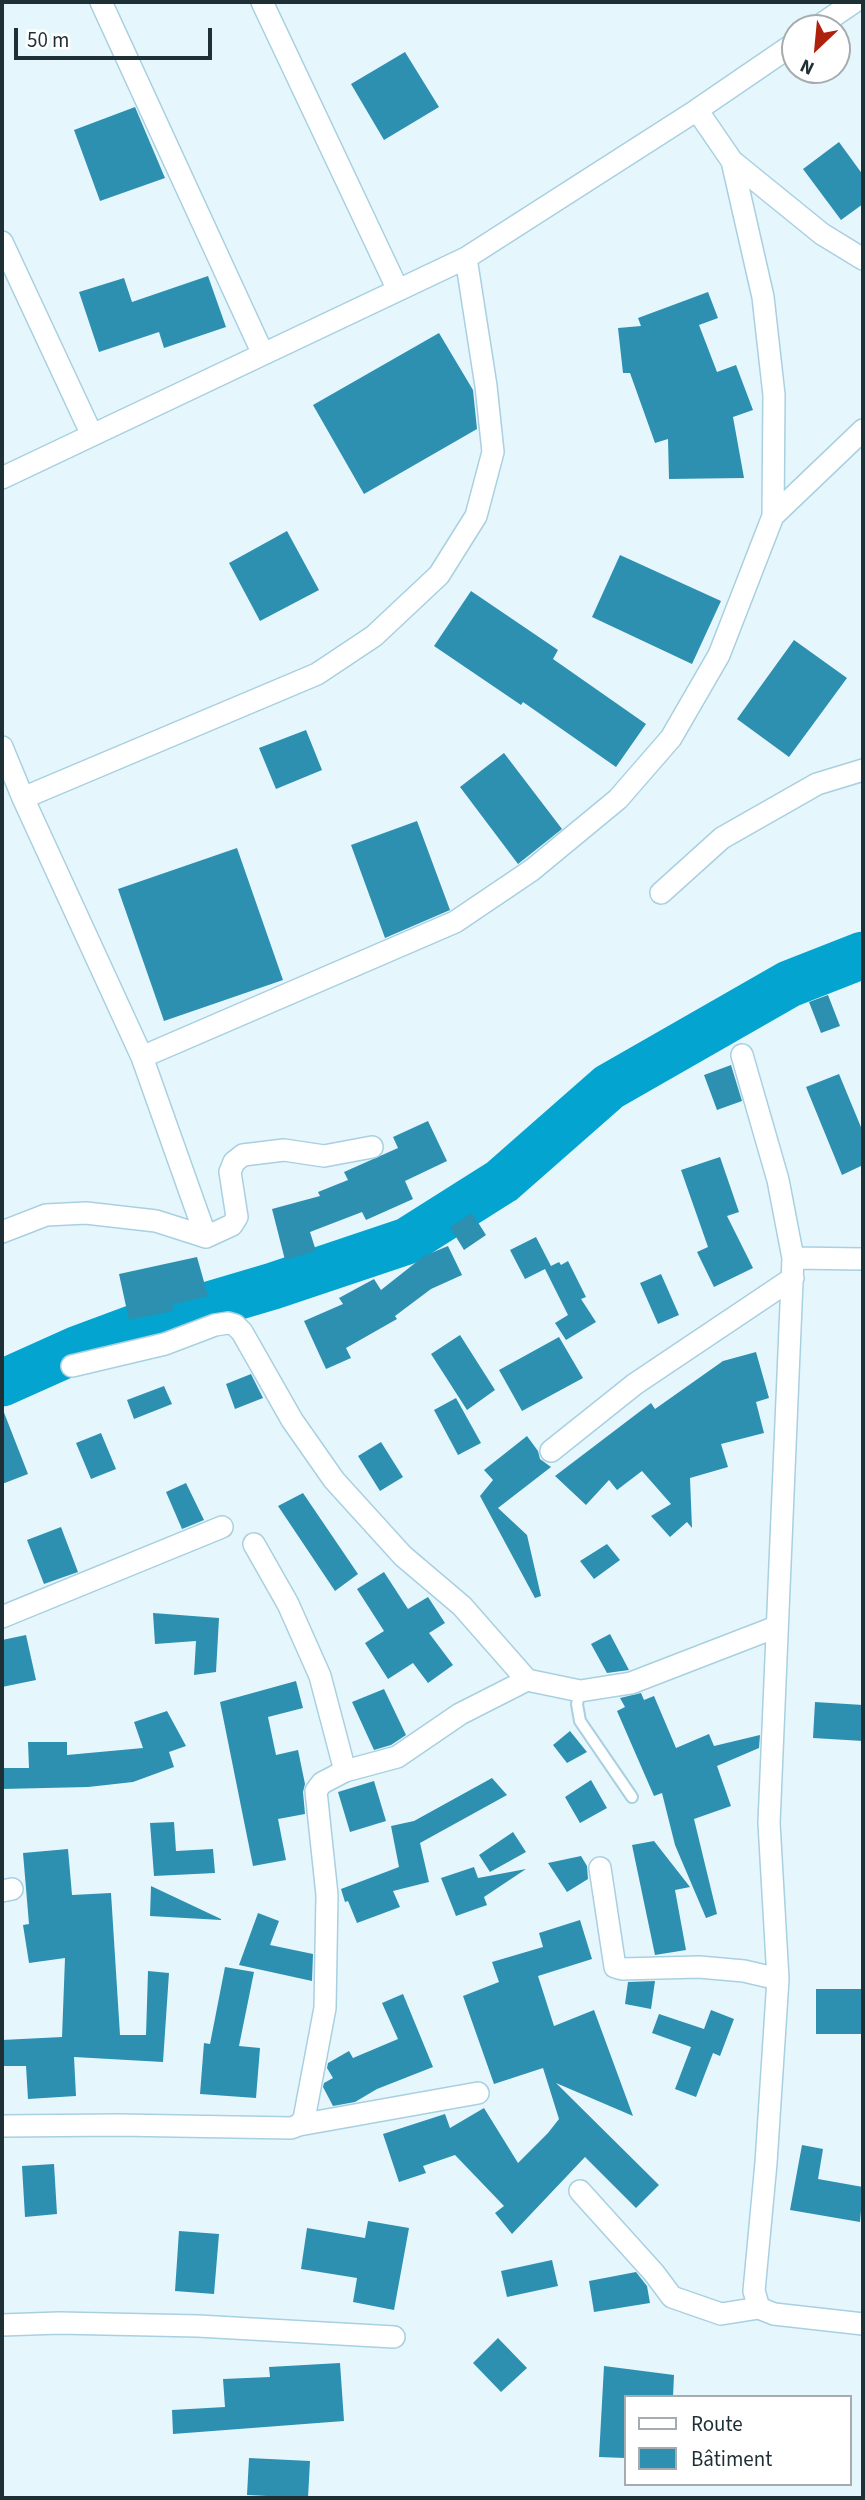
<!DOCTYPE html>
<meta charset="utf-8">
<style>
body{margin:0}
#map{position:relative;width:865px;height:2500px;overflow:hidden;background:#e6f6fd;font-family:"Source Sans 3",sans-serif}
canvas{display:block}
.frame{position:absolute;inset:0;border:4px solid #1f2f36;pointer-events:none}
.legend{position:absolute;left:624px;top:2395px;width:228px;height:91px;box-sizing:border-box;background:#fff;border:2px solid #a5acaf;margin:0;padding:9px 12px;list-style:none;font-size:21px;color:#1f2f36}
.legend li{display:flex;align-items:center;gap:14px;height:35px}
.legend b{width:35px;border:2px solid #a5acaf}
.north{position:absolute;left:781px;top:14px;width:70px;height:70px;box-sizing:border-box;background:#fff;border:2px solid #a5acaf;border-radius:50%;rotate:206deg;font-size:19px;font-weight:700;line-height:28px;text-align:center;color:#1f2f36}
.north::after{content:'';display:block;margin:auto;width:24px;height:32px;background:#af210d;clip-path:polygon(50% 0,100% 100%,50% 72%,0 100%)}
.scale{position:absolute;left:14px;top:28px;width:198px;height:32px;box-sizing:border-box;border:4px solid #1f2f36;border-top:0;padding-left:9px;font-size:21px;line-height:24px;white-space:nowrap;color:#1f2f36;-webkit-text-stroke:5px #fff;paint-order:stroke}
</style>
<div id="map">
<canvas width="865" height="2500"></canvas>
<div class="frame"></div>
<ul class="legend">
<li><b style="height:9px;background:#fff"></b>Route</li>
<li><b style="height:19px;background:#2d90b1"></b>Bâtiment</li>
</ul>
<div class="north">N</div>
<div class="scale">50 m</div>
</div>
<script>
const g = document.querySelector('canvas').getContext('2d');
g.lineJoin = 'round';
function toPath(rows) {
  const path = new Path2D();
  for (const r of rows) {
    path.moveTo(r[0], r[1]);
    for (let i = 2; i < r.length; i += 2) path.lineTo(r[i], r[i + 1]);
  }
  return path;
}
function stroke(path, color, width, dash) {
  g.strokeStyle = color;
  g.lineWidth = width;
  g.lineCap = dash ? 'butt' : 'round';
  g.setLineDash(dash || []);
  g.stroke(path);
}
function paint(path, color) {
  g.fillStyle = color;
  g.fill(path, 'evenodd');
}
stroke(toPath([
 [2,1383,78,1349,148,1323,273,1286,407,1241,502,1181,609,1087,789,984,863,955]
]), '#03a4cf', 47);
paint(toPath([
 [405,52,439,107,384,140,351,84],
 [135,107,165,178,100,201,74,130],
 [839,142,863,175,863,204,841,220,803,169],
 [208,276,226,327,164,348,159,332,99,352,79,292,124,278,132,302],
 [708,292,718,318,699,325,717,372,736,365,753,410,733,417,744,478,669,479,668,439,655,443,630,373,623,373,618,328,641,326,638,318],
 [439,333,473,390,477,429,364,494,313,405],
 [287,531,319,590,260,621,229,563],
 [620,555,721,601,692,664,592,617],
 [471,591,558,650,553,659,646,724,616,767,523,702,521,705,434,646],
 [794,640,847,678,789,757,737,719],
 [306,730,322,770,276,789,259,748],
 [504,753,562,829,518,864,460,787],
 [417,821,450,910,385,938,351,845],
 [237,848,283,980,164,1021,118,889],
 [828,995,840,1026,821,1033,809,1002],
 [731,1065,742,1101,717,1110,704,1075],
 [839,1074,863,1132,863,1165,842,1175,806,1087],
 [428,1121,447,1161,405,1181,413,1199,366,1220,362,1212,310,1232,316,1251,285,1260,272,1209,320,1196,318,1192,348,1180,344,1172,398,1148,393,1137],
 [720,1157,739,1212,727,1216,753,1268,714,1287,697,1252,708,1247,681,1170],
 [472,1213,486,1235,464,1250,450,1227],
 [536,1237,551,1266,559,1262,561,1265,568,1261,586,1297,581,1299,596,1322,566,1340,555,1323,568,1315,545,1269,525,1279,510,1250],
 [448,1246,462,1275,431,1289,395,1316,397,1319,346,1348,351,1358,326,1369,304,1321,343,1304,339,1298,374,1279,381,1290,424,1256],
 [197,1257,208,1296,172,1305,173,1311,129,1320,119,1274],
 [661,1274,679,1315,658,1324,640,1283],
 [460,1335,495,1390,467,1410,431,1354],
 [559,1337,583,1378,522,1411,499,1370],
 [756,1352,769,1398,756,1402,764,1433,721,1444,728,1467,690,1478,692,1528,687,1522,670,1537,651,1516,671,1504,642,1471,617,1490,609,1480,586,1505,555,1476,651,1403,655,1409,723,1361],
 [251,1374,263,1398,235,1409,226,1384],
 [164,1386,172,1404,134,1419,127,1400],
 [456,1398,481,1443,458,1455,434,1410],
 [3,1410,28,1474,2,1484,2,1411],
 [101,1433,116,1469,91,1479,76,1443],
 [527,1436,538,1451,540,1459,551,1467,498,1508,527,1535,541,1596,535,1598,480,1496,493,1480,484,1470],
 [381,1442,403,1477,380,1491,358,1456],
 [186,1483,204,1520,182,1529,166,1492],
 [303,1493,358,1574,335,1591,278,1506],
 [61,1527,78,1572,44,1584,27,1540],
 [607,1544,620,1560,594,1579,580,1561],
 [384,1572,408,1609,428,1597,445,1623,429,1633,453,1665,428,1683,413,1663,388,1679,365,1643,384,1631,357,1589],
 [153,1613,219,1618,216,1672,194,1675,196,1641,155,1644],
 [610,1634,629,1670,607,1673,591,1644],
 [26,1635,36,1680,2,1687,2,1640],
 [296,1681,303,1708,268,1717,276,1755,298,1750,305,1784,303,1792,305,1814,278,1819,286,1860,253,1866,220,1702],
 [384,1689,406,1735,391,1745,374,1750,352,1702],
 [641,1693,644,1700,654,1696,676,1748,709,1734,714,1746,760,1735,759,1748,717,1766,731,1806,694,1819,717,1914,706,1918,675,1845,662,1793,654,1796,617,1711,625,1707,620,1698],
 [815,1702,863,1705,863,1741,813,1738],
 [167,1711,186,1746,169,1752,174,1767,133,1782,88,1787,2,1789,2,1768,29,1768,28,1742,67,1742,67,1755,143,1748,134,1722],
 [570,1731,587,1752,567,1763,553,1745],
 [492,1778,507,1795,420,1843,429,1882,393,1891,400,1907,357,1923,348,1901,345,1902,341,1889,399,1867,391,1826,414,1821],
 [591,1780,607,1808,580,1823,565,1797],
 [374,1781,386,1821,350,1832,338,1792],
 [174,1822,176,1851,213,1849,215,1873,154,1876,150,1823],
 [513,1832,526,1852,490,1872,479,1855],
 [654,1841,690,1887,675,1890,686,1950,655,1955,632,1845],
 [68,1849,72,1895,111,1893,120,2035,146,2035,148,1971,169,1973,163,2062,74,2057,76,2096,28,2099,26,2066,2,2066,2,2040,62,2037,65,1958,29,1963,23,1925,29,1924,23,1853],
 [581,1856,587,1866,588,1879,567,1892,548,1863],
 [474,1867,478,1878,526,1869,484,1897,487,1905,456,1916,441,1878],
 [151,1886,221,1919,221,1920,150,1916],
 [258,1913,279,1921,270,1945,313,1954,312,1981,239,1965],
 [580,1920,592,1959,538,1976,554,2026,594,2010,633,2116,556,2083,659,2185,636,2208,585,2157,512,2234,495,2213,504,2206,455,2155,423,2166,426,2173,399,2182,383,2134,445,2114,450,2128,484,2108,518,2163,548,2133,559,2119,543,2068,494,2084,463,1996,499,1982,492,1962,543,1947,539,1933],
 [225,1967,254,1972,239,2046,260,2048,256,2098,200,2094,204,2043,210,2044],
 [655,1981,651,2009,625,2004,628,1982],
 [816,1989,863,1989,863,2034,816,2034],
 [403,1994,433,2067,377,2089,355,2102,333,2106,323,2087,324,2083,333,2078,327,2068,328,2063,349,2051,353,2058,398,2039,382,2003],
 [711,2010,734,2019,720,2056,713,2053,696,2097,675,2089,691,2047,652,2033,659,2014,704,2029],
 [802,2145,823,2149,818,2179,863,2187,860,2222,790,2210],
 [54,2164,57,2214,25,2217,22,2166],
 [368,2221,409,2228,394,2310,353,2302,357,2278,301,2269,307,2228,365,2238],
 [179,2231,219,2234,214,2294,175,2291],
 [552,2260,558,2286,507,2297,501,2271],
 [636,2272,647,2286,650,2303,594,2312,589,2281],
 [498,2338,527,2368,501,2392,473,2363],
 [340,2363,344,2421,173,2434,172,2410,225,2407,223,2379,270,2377,269,2367],
 [604,2366,674,2375,673,2397,625,2397,625,2458,599,2457],
 [249,2458,310,2461,308,2498,247,2495]
]), '#2d90b1');
const lane = toPath([
 [580,1691,577,1704,580,1721,632,1797]
]);
const street = toPath([
 [101,2,263,354],
 [262,2,398,290],
 [816,28,854,2],
 [697,110,732,161,822,234,863,259],
 [2,242,92,435],
 [2,478,466,258,697,110,795,43],
 [773,516,863,430],
 [2,747,23,798,142,1057,206,1237],
 [23,798,317,674,374,636,439,575,476,516,493,452,486,386,466,258],
 [661,893,722,838,817,784,863,770],
 [742,1055,778,1180,793,1258,769,1823,778,1979,766,2163,754,2291,759,2308],
 [142,1057,455,922,532,870,618,799,671,738,719,655,773,516,774,395,763,297,732,161],
 [2,1232,46,1215,86,1213,156,1221,206,1237,232,1225,237,1217,230,1172,234,1162,243,1155,284,1150,324,1156,372,1147],
 [793,1258,863,1259],
 [72,1366,165,1344,215,1325,228,1323,235,1325,242,1332,292,1420,334,1480,403,1556,462,1606,527,1680,580,1691,631,1683,776,1627],
 [551,1451,635,1384,793,1278],
 [254,1544,288,1604,320,1676,345,1771],
 [2,1617,222,1527],
 [600,1868,615,1967,622,1969,699,1967,744,1971,778,1979],
 [2,1891,12,1889],
 [299,2125,478,2093],
 [2,2126,119,2125,291,2128,299,2125,304,2119,325,2008,327,1895,316,1791,322,1783,345,1771,397,1757,460,1714,527,1680],
 [580,2191,654,2273,672,2297,721,2314,759,2308,774,2314,863,2324],
 [2,2325,59,2323,198,2326,394,2337]
]);
stroke(lane, '#a8d0e1', 14);
stroke(street, '#a8d0e1', 24);
stroke(lane, '#fff', 10);
stroke(street, '#fff', 21);
</script>
